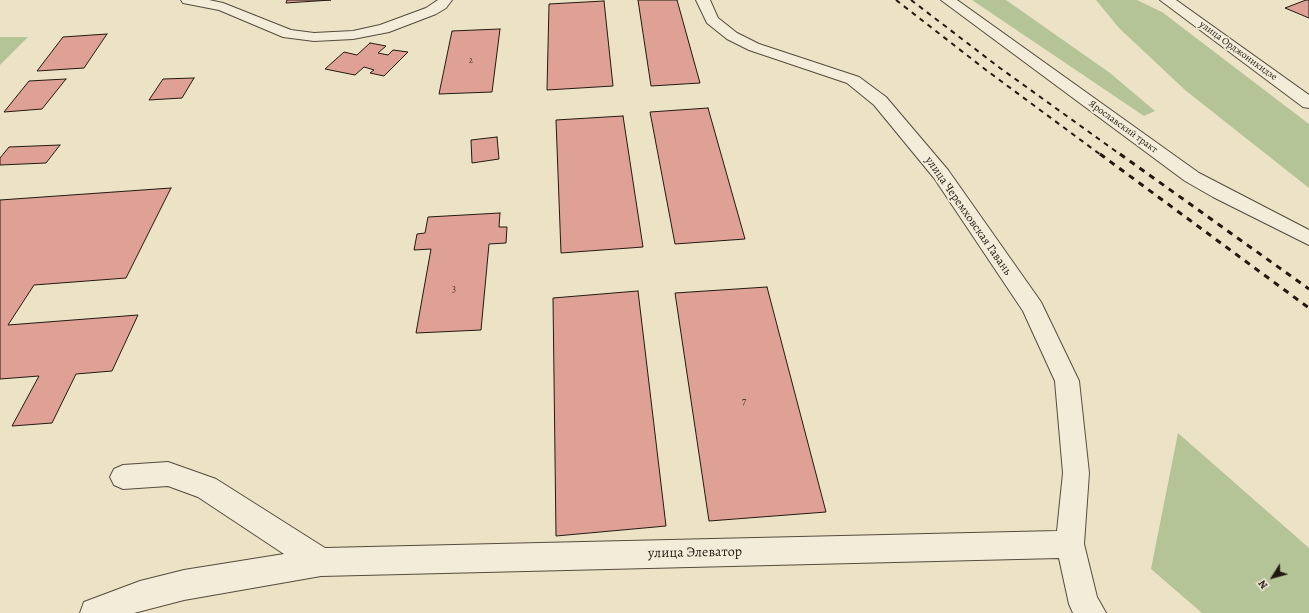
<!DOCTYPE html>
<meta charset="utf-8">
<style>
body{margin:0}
#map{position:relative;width:1309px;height:613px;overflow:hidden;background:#ece2c5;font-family:Alegreya,serif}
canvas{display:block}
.north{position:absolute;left:1253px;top:557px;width:40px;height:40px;-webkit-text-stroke:3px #f3ecd9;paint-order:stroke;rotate:233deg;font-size:11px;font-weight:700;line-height:16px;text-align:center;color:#221a10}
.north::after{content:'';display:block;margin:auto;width:14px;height:18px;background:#221a10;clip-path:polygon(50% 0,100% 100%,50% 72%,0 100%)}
</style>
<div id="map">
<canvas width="1309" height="613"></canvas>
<div class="north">N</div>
</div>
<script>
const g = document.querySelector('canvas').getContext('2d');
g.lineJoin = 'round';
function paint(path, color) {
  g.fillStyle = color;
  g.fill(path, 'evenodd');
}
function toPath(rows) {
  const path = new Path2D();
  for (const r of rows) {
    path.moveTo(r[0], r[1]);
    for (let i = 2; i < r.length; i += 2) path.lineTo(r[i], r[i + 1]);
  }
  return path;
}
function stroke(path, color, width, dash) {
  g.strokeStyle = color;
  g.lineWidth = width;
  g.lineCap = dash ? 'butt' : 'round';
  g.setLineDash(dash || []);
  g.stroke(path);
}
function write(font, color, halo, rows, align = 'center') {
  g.font = font + ' Alegreya,serif';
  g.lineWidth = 3.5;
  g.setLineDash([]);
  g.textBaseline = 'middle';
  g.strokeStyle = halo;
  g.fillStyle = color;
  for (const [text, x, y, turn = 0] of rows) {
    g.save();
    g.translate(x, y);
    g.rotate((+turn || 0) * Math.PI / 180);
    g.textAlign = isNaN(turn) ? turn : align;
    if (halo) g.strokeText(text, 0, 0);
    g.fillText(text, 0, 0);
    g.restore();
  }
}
paint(toPath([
 [972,0,1006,0,1110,73,1155,111,1144,116],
 [1096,0,1137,0,1162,12,1309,124,1309,188,1185,90,1119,28],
 [0,37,28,37,0,65],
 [1178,433,1309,548,1309,613,1202,613,1151,569]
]), '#b5c497');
const building = toPath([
 [287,0,331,0,286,3,287,0],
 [638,0,677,0,700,83,651,86,638,0],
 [1306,0,1309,0,1309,18,1285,8,1306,0],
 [604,1,613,86,547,90,549,4,604,1],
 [500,29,492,92,439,94,452,31,500,29],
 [107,34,84,68,37,71,63,37,107,34],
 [370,43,386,46,378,53,388,55,393,50,408,52,384,76,370,73,374,70,364,67,355,75,325,69,344,52,357,55,370,43],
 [194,78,182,98,149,100,163,79,194,78],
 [66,79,42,109,4,112,29,81,66,79],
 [708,108,745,239,675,244,650,112,708,108],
 [623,116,643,247,561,253,556,120,623,116],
 [497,137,499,159,472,163,471,140,497,137],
 [60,145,46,163,0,165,0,158,9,147,60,145],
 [171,188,126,278,34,285,8,325,138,315,112,371,76,374,52,423,12,426,39,376,0,379,0,200,171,188],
 [500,213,499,227,507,227,506,243,489,244,481,330,416,333,431,249,414,250,417,234,425,233,428,217,500,213],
 [767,287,826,512,709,521,675,293,767,287],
 [638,291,666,526,556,536,553,298,638,291]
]);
paint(building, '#dfa196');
stroke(building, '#221a10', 1);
const minor = toPath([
 [181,0,209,0,223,3,291,30,314,33,353,31,380,25,426,8,438,0,452,0,446,8,436,14,389,32,353,39,314,41,283,37,219,10,183,3,181,0],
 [696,0,710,0,718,18,737,33,759,44,859,77,886,97,948,170,1041,302,1079,381,1089,473,1084,544,1097,597,1106,613,1073,613,1069,604,1059,558,321,576,184,600,134,613,80,613,84,602,140,581,184,570,284,554,198,497,168,486,123,489,114,485,110,477,114,469,123,465,168,462,216,479,325,548,1057,531,1063,473,1055,381,1023,311,934,178,874,105,847,83,749,50,727,39,707,23,696,0],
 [941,0,957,0,1199,173,1309,230,1309,245,1213,197,1185,181,941,0],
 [1160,0,1176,0,1309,95,1309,108,1303,107,1160,0]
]);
stroke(minor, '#544c3d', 2);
paint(minor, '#f3ecd9');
stroke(toPath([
 [896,0,986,70,1101,155],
 [911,0,1000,68,1121,155]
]), '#221a10', 2, [5, 5]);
stroke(toPath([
 [1100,154,1309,308],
 [1120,154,1309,289]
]), '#221a10', 3, [6, 6]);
write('9px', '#513c32', null, [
 ["2",471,61]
]);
write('10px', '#221a10', '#f3ecd9', [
 ["улица Орджоникидзе",1238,51,36],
 ["Ярославский тракт",1123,127,36]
]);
write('10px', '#513c32', null, [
 ["3",454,290],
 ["7",744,402]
]);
write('12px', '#221a10', '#f3ecd9', [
 ["улица Черемховская Гавань",968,216,55]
]);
write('14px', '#221a10', '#f3ecd9', [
 ["улица Элеватор",695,553,-1]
]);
</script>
